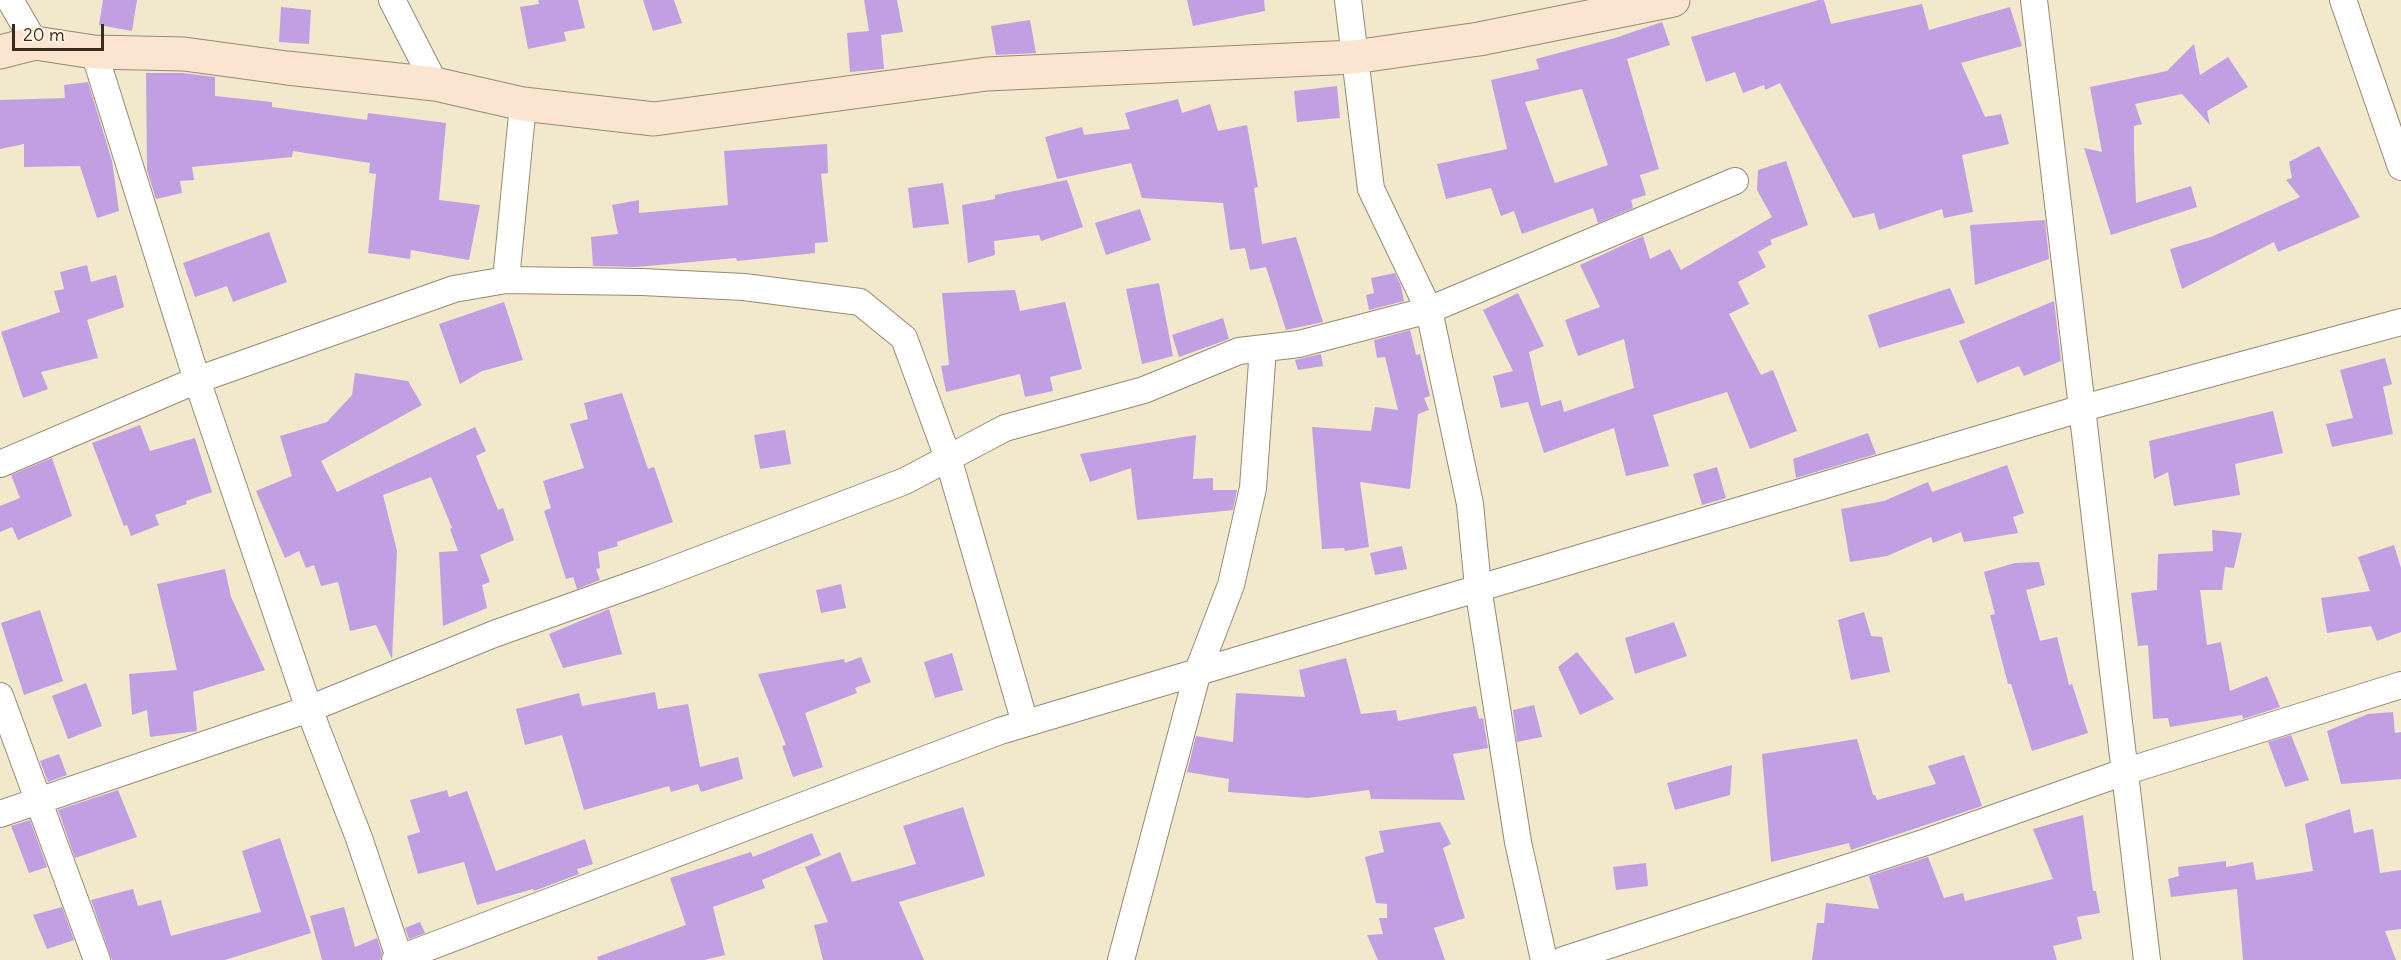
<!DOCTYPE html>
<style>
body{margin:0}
#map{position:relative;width:2401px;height:960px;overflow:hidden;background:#f2e8cc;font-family:Delius,sans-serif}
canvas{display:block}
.scale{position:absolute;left:12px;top:24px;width:92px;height:27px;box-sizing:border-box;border:3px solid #3b2a1e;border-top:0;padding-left:8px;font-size:18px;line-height:21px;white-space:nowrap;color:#3b2a1e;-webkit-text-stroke:4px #fcf5e5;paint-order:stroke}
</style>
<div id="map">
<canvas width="2401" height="960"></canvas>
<div class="scale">20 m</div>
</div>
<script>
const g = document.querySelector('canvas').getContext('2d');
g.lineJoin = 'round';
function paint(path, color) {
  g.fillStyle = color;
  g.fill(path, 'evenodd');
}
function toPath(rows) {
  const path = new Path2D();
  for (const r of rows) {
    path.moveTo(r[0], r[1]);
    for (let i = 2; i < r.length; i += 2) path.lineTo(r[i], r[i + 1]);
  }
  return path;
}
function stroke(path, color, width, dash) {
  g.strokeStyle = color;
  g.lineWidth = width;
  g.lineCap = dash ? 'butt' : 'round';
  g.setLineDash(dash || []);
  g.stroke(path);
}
paint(toPath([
 [103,0,137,0,132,31,99,25],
 [538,0,578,0,585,28,564,32,566,41,528,49,520,7,539,4],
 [643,0,674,0,682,23,653,31],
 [864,0,897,0,903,32,881,35,884,69,850,72,847,33,869,31],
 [1187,0,1264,0,1265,11,1193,26],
 [1819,0,1824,0,1831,24,1922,4,1929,30,2010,7,2022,46,1961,63,1985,117,2001,114,2009,144,1962,155,1973,212,1944,218,1942,209,1879,230,1874,213,1853,218,1780,83,1765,90,1764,85,1743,93,1735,72,1706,82,1691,37],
 [281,7,311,10,309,44,279,42],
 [1030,20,1036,53,996,55,991,26],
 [1662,22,1670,45,1627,59,1659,169,1640,175,1646,195,1631,200,1633,208,1598,223,1593,208,1522,234,1514,211,1501,216,1491,188,1446,199,1437,164,1507,149,1491,80,1539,69,1536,59,1615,38],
 [1582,89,1608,165,1555,183,1525,102],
 [2194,44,2200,75,2228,57,2248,87,2207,111,2210,125,2182,94,2135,104,2142,124,2134,126,2134,150,2136,203,2191,186,2197,207,2111,235,2084,148,2102,152,2090,87,2167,71],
 [146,73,183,73,215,77,215,96,272,102,272,107,367,120,368,113,446,123,439,200,480,205,469,260,411,250,410,259,368,253,376,174,369,173,370,163,293,151,292,157,192,167,194,180,180,181,182,193,156,199,147,170],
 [88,82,112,161,119,211,97,218,80,166,24,167,24,144,0,149,0,100,65,98,64,85],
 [1337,86,1340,118,1297,122,1294,91],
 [1178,99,1182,113,1210,104,1218,131,1247,125,1258,187,1254,188,1262,244,1296,237,1323,322,1286,330,1266,267,1250,270,1245,248,1230,250,1223,203,1142,198,1131,163,1057,179,1045,137,1082,127,1084,135,1130,129,1125,113],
 [827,144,828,173,821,174,828,242,815,243,815,253,737,261,736,258,636,267,593,266,591,237,618,234,612,205,639,200,639,213,728,205,724,151],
 [2319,146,2360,217,2278,252,2274,242,2182,289,2170,249,2211,237,2300,197,2286,180,2292,178,2289,162],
 [1786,161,1808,225,1770,240,1772,244,1758,252,1766,267,1738,282,1749,304,1729,314,1761,375,1773,370,1797,431,1750,449,1727,392,1653,415,1669,466,1626,476,1614,428,1544,453,1528,402,1501,408,1493,376,1513,371,1483,310,1518,293,1544,346,1529,352,1541,406,1561,400,1564,412,1634,388,1624,339,1578,356,1565,320,1600,307,1580,265,1643,236,1650,259,1670,249,1681,270,1772,217,1757,190,1758,170],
 [1067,180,1083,227,1041,241,1039,235,994,241,995,255,968,263,962,205,995,199,995,195],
 [943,183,949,224,913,228,908,188],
 [1140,209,1151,240,1106,255,1095,223],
 [2045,220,2049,259,1975,285,1970,225],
 [269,232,287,282,233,302,227,286,195,297,183,263],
 [87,265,91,282,116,275,124,307,87,320,98,358,41,372,48,389,23,398,1,332,60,312,54,291,64,289,60,272],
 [1395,273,1401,286,1404,301,1369,310,1366,295,1374,293,1371,278],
 [1159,283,1173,356,1142,364,1126,289],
 [1950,288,1965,323,1879,348,1868,315],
 [1015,290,1020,311,1065,302,1082,369,1050,377,1053,391,1025,397,1020,374,946,392,941,366,949,365,942,293],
 [2054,301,2061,361,2024,376,2019,366,1977,383,1959,341],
 [504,302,523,360,482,371,460,384,439,324],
 [1223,318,1229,339,1179,357,1172,335],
 [1410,330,1416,355,1420,354,1430,396,1424,398,1429,410,1418,414,1410,489,1360,482,1369,547,1345,551,1344,548,1322,549,1312,427,1371,431,1375,407,1398,410,1385,357,1377,358,1374,340],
 [1321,354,1323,366,1298,370,1295,360],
 [2385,358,2392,384,2383,387,2393,434,2332,447,2326,424,2353,418,2340,370],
 [355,373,408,381,422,405,321,461,337,492,475,427,486,451,476,456,498,510,503,508,514,540,480,555,490,582,482,585,487,608,443,626,439,552,458,551,450,529,452,528,431,477,383,495,397,551,392,659,376,625,350,631,338,582,321,586,314,565,306,568,299,551,285,558,256,491,292,476,280,436,327,422,352,395],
 [622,393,648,469,654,467,673,522,617,542,618,546,598,552,600,568,596,569,600,580,577,589,573,577,566,579,544,511,551,508,543,481,584,468,570,424,588,419,584,403],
 [2273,411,2283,453,2235,464,2240,495,2174,506,2168,472,2154,479,2149,441],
 [140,425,150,451,195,438,212,492,186,501,187,504,155,515,159,525,131,536,127,525,124,526,92,443],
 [785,430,791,464,760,469,754,435],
 [1868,433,1876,454,1796,478,1793,459],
 [1196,435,1193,479,1213,478,1213,490,1237,490,1233,510,1137,520,1131,468,1090,482,1080,454],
 [52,458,72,516,18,540,12,527,0,532,0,506,20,498,11,475],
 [2007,465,2024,513,2013,517,2018,533,1964,542,1961,532,1933,543,1931,537,1887,556,1850,562,1841,509,1884,501,1928,482,1932,492],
 [1717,467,1726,498,1702,505,1693,474],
 [2212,530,2242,533,2234,568,2225,567,2222,590,2200,590,2207,645,2221,642,2230,691,2267,676,2280,707,2243,719,2242,715,2170,727,2168,718,2153,719,2148,645,2138,646,2131,593,2157,590,2158,554,2213,551],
 [2394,545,2401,568,2401,632,2377,641,2371,626,2327,633,2321,598,2370,591,2358,557],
 [1402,546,1407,569,1375,575,1370,553],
 [2039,562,2045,585,2026,590,2040,641,2057,637,2069,685,2072,684,2088,733,2032,751,2011,684,2008,684,1990,615,1995,614,1984,572,2015,563],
 [225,569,231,597,265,670,193,692,197,731,150,737,147,710,132,715,129,674,177,670,157,584],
 [841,584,846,608,821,613,816,590],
 [609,609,622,654,563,668,549,634],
 [40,610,63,681,24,695,1,623],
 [1864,612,1871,636,1882,637,1890,672,1851,680,1838,620],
 [1674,622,1687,656,1635,674,1625,638],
 [1577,652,1614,699,1580,715,1558,667],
 [952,653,963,690,935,698,924,662],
 [861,657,871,682,855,688,857,693,805,713,823,767,793,777,782,746,786,745,758,674,844,659,845,663],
 [1346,658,1361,714,1396,710,1398,721,1476,706,1479,719,1483,718,1488,748,1453,754,1465,800,1371,799,1369,790,1308,798,1228,792,1229,779,1187,772,1196,736,1233,742,1236,693,1305,697,1299,670],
 [86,683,102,726,68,739,52,696],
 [655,692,658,709,688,704,700,767,738,757,743,779,701,792,698,784,671,792,669,786,584,810,562,735,525,745,516,709,579,693,582,706],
 [1534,705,1542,737,1517,742,1513,710],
 [2393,712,2395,733,2401,732,2401,779,2341,784,2327,731,2368,714],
 [2291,735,2309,780,2285,787,2268,742],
 [1857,739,1873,795,1875,795,1877,800,1936,784,1928,766,1964,755,1982,806,1851,850,1849,843,1771,862,1762,754],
 [59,754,67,775,48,782,40,761],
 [1732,765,1730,795,1675,810,1667,783],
 [118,790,137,837,75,858,58,810],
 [447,790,449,797,467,791,496,871,585,839,593,864,577,869,579,874,534,891,533,889,477,905,464,862,418,874,407,836,420,832,410,800],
 [963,807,985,876,899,902,924,960,823,960,814,925,828,922,805,867,840,852,852,882,916,864,903,826],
 [2350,809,2354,833,2373,829,2380,873,2401,870,2401,929,2385,931,2396,960,2243,960,2237,889,2171,897,2168,879,2179,876,2178,867,2226,861,2226,867,2253,862,2256,880,2313,871,2305,824],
 [2083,815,2093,891,2096,891,2100,913,2077,917,2082,939,2053,946,2057,960,1812,960,1817,923,1824,923,1826,903,1879,909,1869,876,1928,857,1944,898,1963,893,1965,901,2053,879,2033,829],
 [30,820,47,867,29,873,11,826],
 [1440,822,1451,844,1443,848,1465,918,1434,928,1445,960,1378,960,1367,935,1383,934,1379,918,1387,918,1387,904,1376,903,1365,857,1384,852,1379,831],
 [812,833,821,855,762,880,765,888,713,907,725,955,704,960,598,960,597,957,686,925,670,878,751,852,753,857],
 [280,838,311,933,225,960,112,960,91,900,133,889,138,906,161,900,171,936,261,912,242,851],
 [1646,863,1648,886,1616,890,1613,867],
 [62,907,74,940,47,949,33,915],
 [344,907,355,947,377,938,382,953,380,960,322,960,310,916],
 [420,922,425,933,409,939,405,928]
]), '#c29fe2');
const street = toPath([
 [10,0,35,43],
 [392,0,435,84],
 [1348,0,1371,189,1429,310,1470,504,1478,587,1518,842,1544,960],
 [2034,0,2147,960],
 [2343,0,2401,167],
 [94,52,197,380,309,709,359,838,400,960],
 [506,280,523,104],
 [0,464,197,380,454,289,506,280,642,282,744,287,860,302,904,338,948,458,1025,723],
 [0,696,97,960],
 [0,814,309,709,494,634,654,577,905,481,1005,428,1144,390,1239,351,1299,344,1429,310,1735,181],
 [395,960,1000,731,2083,408,2401,322],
 [1121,960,1198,671,1231,585,1253,488,1263,348],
 [1563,960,1926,842,2124,772,2401,685]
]);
const secondary = toPath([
 [0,52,35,43,94,52,184,54,287,68,435,84,523,104,654,119,987,74,1354,57,1479,39,1673,0]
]);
stroke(street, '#968975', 28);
stroke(secondary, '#968975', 35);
stroke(street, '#fff', 26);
stroke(secondary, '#fce5d0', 33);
</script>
